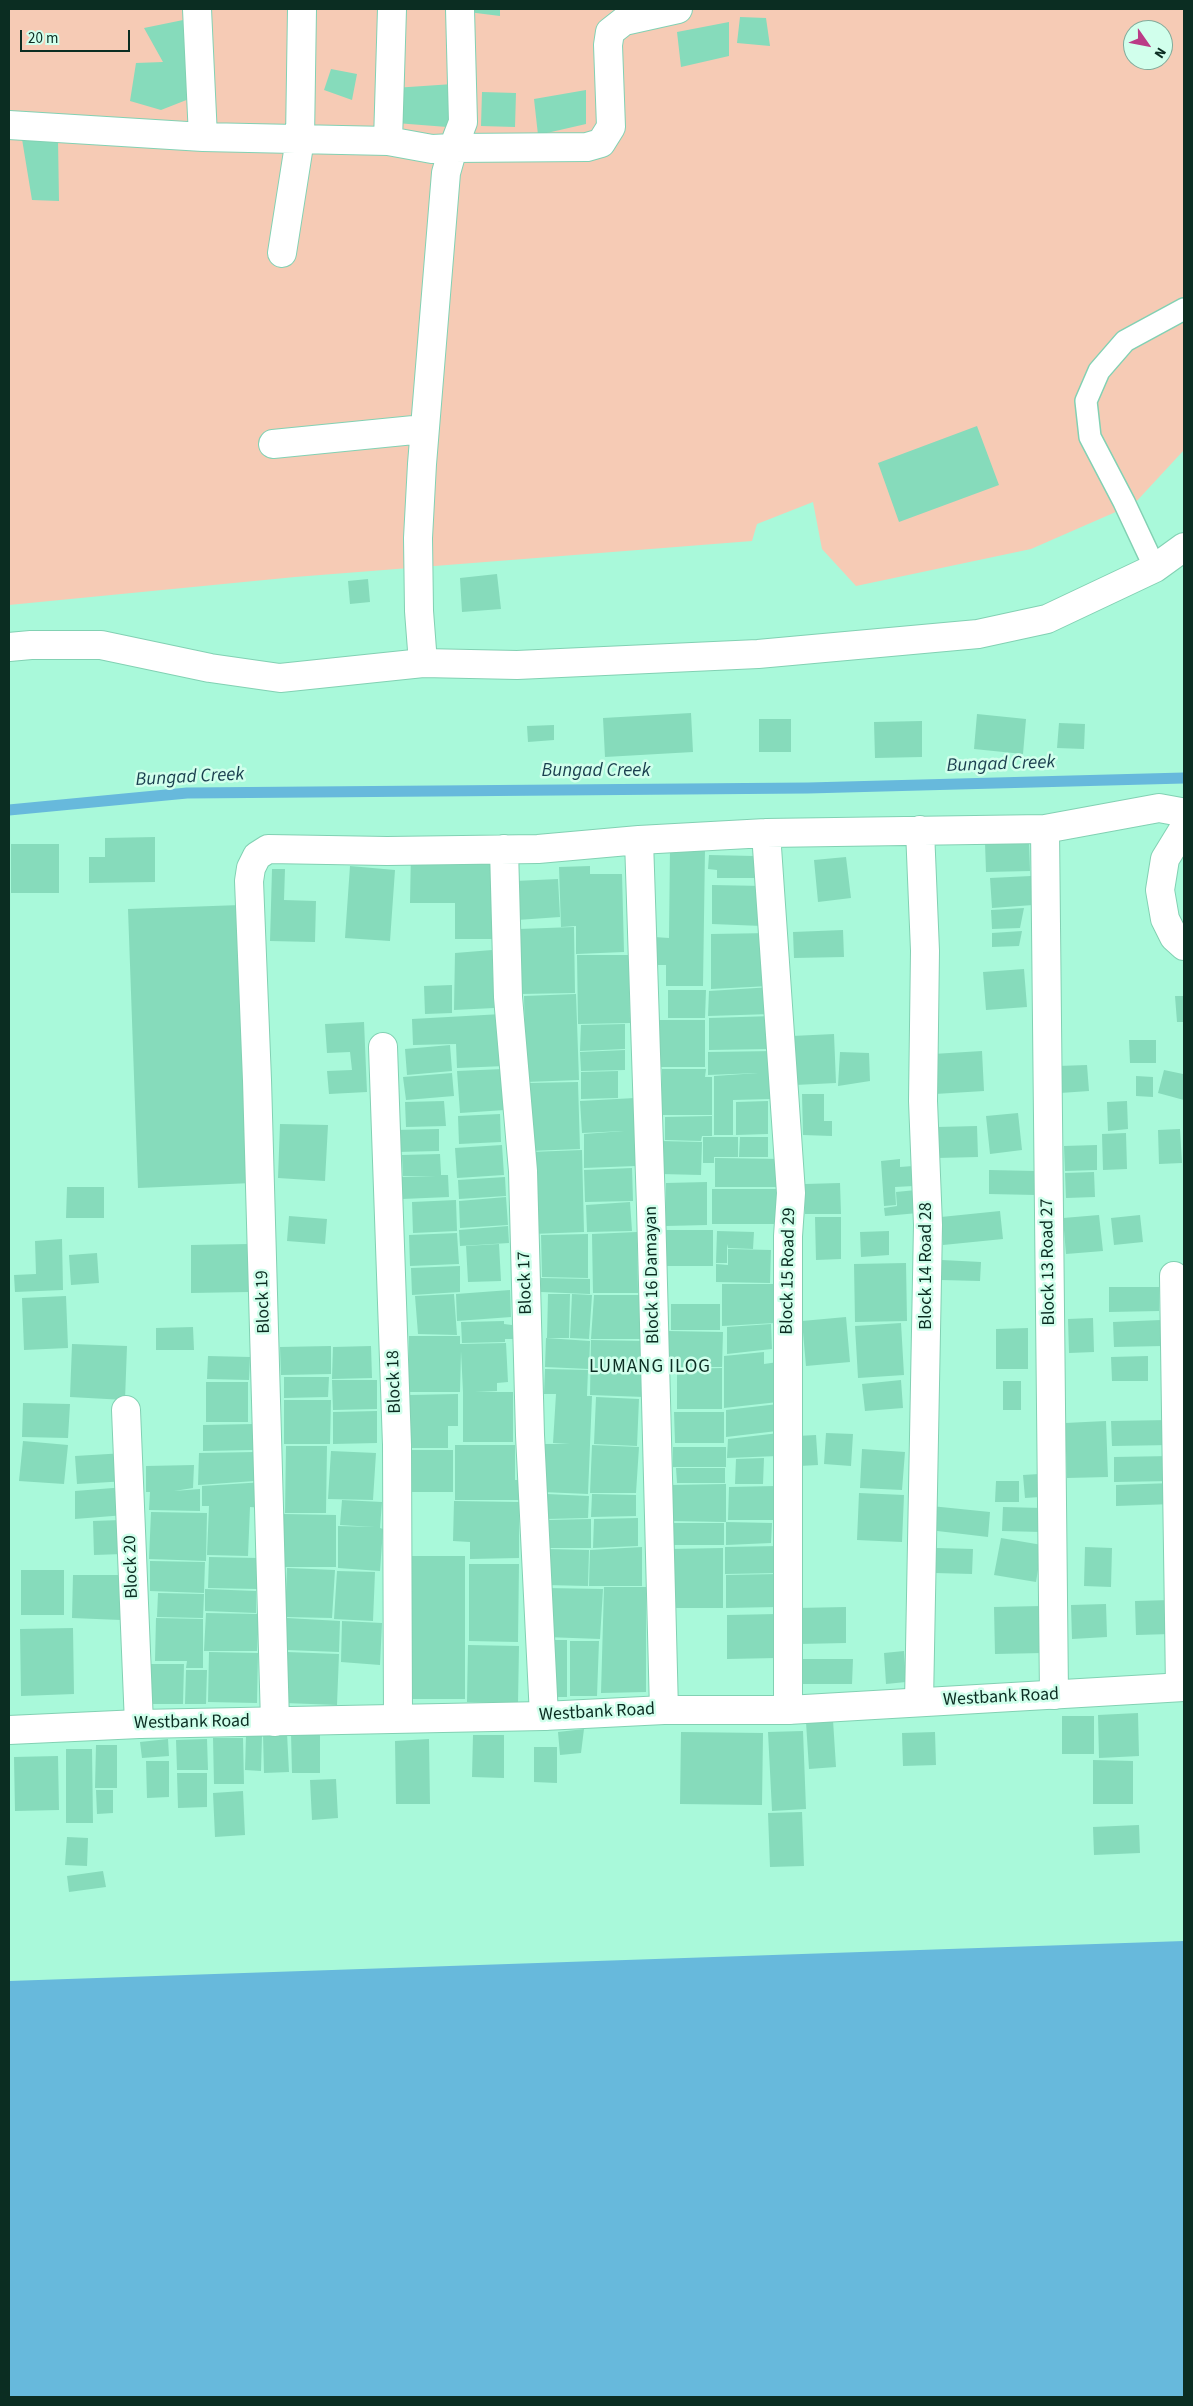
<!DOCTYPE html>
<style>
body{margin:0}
#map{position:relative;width:1193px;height:2406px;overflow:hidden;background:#a9f9da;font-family:"Source Sans 3",sans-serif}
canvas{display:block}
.frame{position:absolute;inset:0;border:10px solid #0b2d22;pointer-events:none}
.north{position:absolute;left:1123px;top:20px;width:50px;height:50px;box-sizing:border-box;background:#d1ffec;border:1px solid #82ab9b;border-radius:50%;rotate:123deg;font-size:14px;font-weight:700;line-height:20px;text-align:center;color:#0b2d22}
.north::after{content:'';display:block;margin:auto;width:18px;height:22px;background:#bb3b87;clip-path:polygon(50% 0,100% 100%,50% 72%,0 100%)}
.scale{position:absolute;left:20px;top:30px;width:110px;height:22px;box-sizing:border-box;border:2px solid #0b2d22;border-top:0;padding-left:6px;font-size:15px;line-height:18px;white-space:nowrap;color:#0b2d22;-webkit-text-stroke:4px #d1ffec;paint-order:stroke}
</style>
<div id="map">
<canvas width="1193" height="2406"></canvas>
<div class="frame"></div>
<div class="north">N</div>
<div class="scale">20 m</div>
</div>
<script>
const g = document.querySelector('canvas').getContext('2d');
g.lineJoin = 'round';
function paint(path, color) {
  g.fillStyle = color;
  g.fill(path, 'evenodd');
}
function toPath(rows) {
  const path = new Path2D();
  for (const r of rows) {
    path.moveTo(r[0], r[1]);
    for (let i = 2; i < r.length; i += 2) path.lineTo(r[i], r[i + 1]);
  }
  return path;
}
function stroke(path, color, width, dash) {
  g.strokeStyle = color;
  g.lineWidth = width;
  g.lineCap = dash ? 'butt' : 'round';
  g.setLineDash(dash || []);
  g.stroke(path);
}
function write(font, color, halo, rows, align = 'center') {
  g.font = font + ' "Source Sans 3",sans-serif';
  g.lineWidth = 5;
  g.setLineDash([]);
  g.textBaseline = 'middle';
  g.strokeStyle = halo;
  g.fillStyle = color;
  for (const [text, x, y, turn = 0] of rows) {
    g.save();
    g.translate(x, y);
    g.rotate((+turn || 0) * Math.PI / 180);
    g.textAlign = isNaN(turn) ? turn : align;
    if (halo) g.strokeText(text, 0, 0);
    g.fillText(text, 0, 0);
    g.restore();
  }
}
paint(toPath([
 [9,9,1184,9,1184,450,1134,504,1031,549,856,586,822,549,813,502,757,524,752,541,295,577,9,605],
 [1133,30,1163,30,1163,60,1133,60]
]), '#f6cbb5');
paint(toPath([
 [1184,1941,1184,2397,9,2397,9,1981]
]), '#67b9dc');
stroke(toPath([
 [9,810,187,793,808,788,1184,778]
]), '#67b9dc', 11);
paint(toPath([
 [468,9,500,9,500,16,468,12],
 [740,17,766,18,770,46,737,43],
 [188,19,189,99,161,110,130,101,136,63,163,62,144,28],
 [729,22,729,56,681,67,677,32],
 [331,69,357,74,352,100,324,90],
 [453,84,447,127,396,123,394,88],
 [586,90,586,124,538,135,534,99],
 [482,92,516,93,515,127,481,126],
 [22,139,58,139,59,201,32,200],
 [977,426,999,485,899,522,878,463],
 [497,574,501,609,462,612,460,578],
 [368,579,370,602,350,604,348,581],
 [691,713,693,752,605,757,603,718],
 [977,714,1026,719,1023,754,974,749],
 [759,719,791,719,791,752,759,752],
 [922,721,922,757,875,758,874,722],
 [1059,723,1085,724,1084,749,1057,748],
 [554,725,554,740,528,742,527,726],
 [155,837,155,882,89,883,89,857,105,857,105,838],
 [1029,842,1030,871,986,872,985,843],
 [11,844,59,844,59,893,11,893],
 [670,848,705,849,703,986,666,986,666,965,653,965,654,937,669,938],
 [411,852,493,852,493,939,455,939,455,903,410,903],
 [709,855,754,856,754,878,717,878,717,870,708,869],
 [846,857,851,898,818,902,814,860],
 [350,866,395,870,390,941,345,938],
 [590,866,590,874,622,874,624,952,576,954,576,926,561,927,559,867],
 [272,869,285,869,284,900,316,901,315,942,270,941],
 [1031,876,1033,905,992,908,990,878],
 [558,879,560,917,517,920,515,881],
 [712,885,764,886,762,926,712,924],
 [241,905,252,1183,138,1188,128,909],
 [1024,908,1020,928,992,929,991,910],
 [574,927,575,993,520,994,519,929],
 [843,930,844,957,794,958,793,932],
 [1022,931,1019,946,992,947,992,933],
 [770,933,770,986,711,989,711,934],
 [492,950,494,1008,454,1010,455,953],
 [577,955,629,955,630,1023,578,1024],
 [1024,969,1027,1007,986,1010,983,972],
 [452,985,452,1013,425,1014,424,986],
 [772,987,772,1014,708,1016,709,991],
 [668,990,706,990,705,1018,668,1018],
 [576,994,579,1080,526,1082,524,996],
 [1175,996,1184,996,1184,1022,1177,1022],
 [502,1014,505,1066,457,1068,456,1044,413,1045,412,1019],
 [773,1016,771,1049,709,1050,709,1018],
 [657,1020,705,1020,705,1067,657,1067],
 [364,1022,367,1092,329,1094,327,1071,352,1070,350,1052,327,1053,325,1024],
 [625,1024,625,1049,580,1051,581,1025],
 [834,1034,836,1083,795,1085,792,1036],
 [1129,1040,1156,1040,1156,1063,1130,1063],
 [450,1045,452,1071,407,1075,405,1049],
 [625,1050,625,1070,581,1071,580,1052],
 [775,1051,771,1073,771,1099,733,1100,733,1135,714,1135,714,1076,758,1073,708,1075,708,1052],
 [982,1051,984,1091,935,1094,933,1054],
 [840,1052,869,1053,870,1081,838,1086],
 [1087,1065,1089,1091,1060,1093,1058,1066],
 [503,1069,505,1110,460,1113,457,1071],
 [662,1069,706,1069,705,1077,712,1077,712,1115,662,1115],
 [1164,1070,1183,1074,1184,1100,1158,1093],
 [618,1071,618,1098,581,1099,581,1072],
 [452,1073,454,1096,406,1100,403,1077],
 [1136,1076,1153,1077,1153,1097,1136,1096],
 [578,1082,580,1149,530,1151,528,1083],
 [802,1094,824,1094,824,1121,832,1121,832,1136,803,1135],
 [635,1098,636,1166,584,1168,584,1134,624,1131,582,1133,580,1101],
 [444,1101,446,1126,406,1127,405,1102],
 [768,1101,768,1134,736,1135,736,1102],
 [1127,1101,1128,1129,1108,1131,1107,1102],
 [1018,1113,1022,1150,990,1154,986,1116],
 [500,1114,501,1142,459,1144,458,1116],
 [712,1116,712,1136,702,1136,701,1141,665,1140,665,1117],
 [280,1124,328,1125,325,1181,278,1178],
 [977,1126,978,1157,937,1158,937,1127],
 [439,1129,439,1151,396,1152,395,1130],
 [1180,1129,1182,1163,1159,1164,1158,1130],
 [1126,1133,1127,1169,1103,1170,1102,1134],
 [703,1137,738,1137,738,1157,714,1157,714,1163,703,1163],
 [740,1137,768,1137,768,1157,739,1157],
 [661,1141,702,1142,701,1175,661,1174],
 [502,1145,504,1175,457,1178,455,1148],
 [1097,1145,1097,1170,1065,1171,1064,1146],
 [582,1150,584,1232,532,1234,530,1152],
 [440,1154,441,1173,441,1175,448,1175,449,1197,402,1199,401,1177,436,1176,403,1176,402,1155],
 [715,1158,782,1159,781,1187,715,1187],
 [900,1159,900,1167,913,1166,914,1186,895,1187,896,1205,884,1206,881,1161],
 [632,1168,633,1201,585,1202,584,1170],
 [989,1170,1036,1171,1036,1195,989,1194],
 [1094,1172,1095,1197,1066,1198,1065,1173],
 [505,1177,506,1196,459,1199,458,1180],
 [707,1182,707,1225,666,1226,666,1183],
 [840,1183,841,1214,805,1214,805,1184],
 [67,1187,104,1187,104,1218,66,1218],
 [712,1189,781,1189,781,1224,712,1224],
 [916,1190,918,1213,885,1216,884,1208,897,1206,896,1192],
 [506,1197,508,1225,460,1228,459,1201],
 [456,1200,457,1231,413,1233,412,1202],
 [630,1202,632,1231,587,1232,586,1205],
 [1000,1211,1003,1239,943,1245,941,1217],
 [1099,1215,1103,1251,1066,1254,1063,1218],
 [1140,1215,1143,1242,1114,1245,1111,1218],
 [289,1216,327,1219,325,1244,287,1241],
 [815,1217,841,1217,841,1259,816,1260],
 [508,1226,509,1243,460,1246,459,1230],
 [666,1230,713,1230,713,1266,666,1266],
 [717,1231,754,1232,753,1249,728,1248,727,1244,727,1263,716,1263],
 [889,1231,889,1255,861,1257,860,1232],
 [637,1232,638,1293,593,1293,592,1234],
 [457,1233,459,1264,410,1266,409,1235],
 [588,1234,588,1278,542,1277,541,1235],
 [62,1239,63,1290,15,1292,14,1275,36,1274,35,1241],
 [249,1244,249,1292,191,1293,191,1245],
 [499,1244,501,1281,468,1282,466,1246],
 [728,1249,771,1250,770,1283,716,1282,716,1264,728,1265],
 [97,1253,99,1283,71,1285,69,1255],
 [942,1260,981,1262,980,1281,941,1280],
 [906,1263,907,1321,855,1322,854,1264],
 [460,1266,460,1292,412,1295,411,1268],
 [541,1278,590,1279,590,1294,541,1292],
 [722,1284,776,1284,775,1323,722,1326],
 [1109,1287,1159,1287,1159,1311,1109,1312],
 [510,1290,511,1317,457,1321,456,1294],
 [454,1294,457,1335,418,1334,415,1296],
 [548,1294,570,1294,569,1338,547,1338],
 [572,1294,592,1295,589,1339,570,1338],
 [594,1295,640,1295,642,1339,591,1339],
 [66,1296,68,1348,24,1350,22,1298],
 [671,1304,720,1304,720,1330,671,1330],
 [846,1317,850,1362,806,1366,802,1321],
 [1093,1318,1094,1352,1069,1353,1068,1319],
 [1161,1320,1162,1346,1114,1347,1113,1322],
 [504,1321,504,1324,512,1325,513,1339,505,1339,505,1342,462,1343,461,1322],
 [901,1323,904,1375,858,1378,855,1326],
 [771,1324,772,1349,727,1354,727,1327],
 [193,1327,194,1350,156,1350,156,1328],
 [1028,1328,1028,1369,996,1369,996,1329],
 [668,1331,723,1332,722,1367,668,1367],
 [409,1336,460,1336,460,1344,506,1343,508,1382,497,1383,497,1391,475,1392,513,1392,513,1442,463,1442,463,1392,461,1351,460,1392,409,1392],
 [546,1338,590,1341,589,1369,545,1367],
 [591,1340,645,1341,644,1397,590,1395],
 [72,1344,127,1346,125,1400,70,1397],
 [331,1346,331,1374,281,1375,280,1347],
 [371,1346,372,1378,332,1379,333,1347],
 [764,1352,764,1364,778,1362,778,1402,724,1408,724,1356],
 [208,1356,250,1357,249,1380,207,1379],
 [1148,1356,1148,1381,1112,1381,1111,1357],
 [722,1368,722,1409,677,1409,677,1369],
 [545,1369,588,1370,587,1396,592,1396,588,1494,542,1492,544,1444,570,1444,553,1443,556,1394,544,1394],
 [284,1377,329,1377,328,1397,284,1398],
 [332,1380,377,1380,377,1409,333,1410],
 [901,1380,903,1408,865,1411,862,1384],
 [1003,1381,1021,1381,1021,1410,1003,1410],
 [206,1382,248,1382,248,1422,206,1422],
 [458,1394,458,1426,448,1426,448,1448,408,1448,409,1395],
 [596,1397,639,1399,637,1446,594,1444],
 [284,1400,331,1400,330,1444,284,1444],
 [23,1403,70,1404,68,1438,22,1437],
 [778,1404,777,1431,726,1437,726,1410],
 [377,1411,377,1443,333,1444,333,1412],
 [674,1412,724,1412,724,1443,675,1443],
 [1169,1420,1170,1445,1112,1446,1111,1421],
 [1106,1421,1108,1477,1067,1478,1065,1423],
 [254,1424,254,1450,203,1451,203,1425],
 [779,1433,778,1456,727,1458,728,1439],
 [826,1433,853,1434,851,1466,824,1464],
 [816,1435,818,1465,799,1466,797,1436],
 [23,1441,68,1445,64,1484,19,1481],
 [455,1445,515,1445,515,1480,519,1480,519,1500,455,1500],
 [592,1445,639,1447,636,1493,590,1493],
 [286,1446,327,1446,326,1513,285,1513],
 [673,1447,726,1447,726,1467,673,1467],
 [862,1449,905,1452,902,1490,860,1488],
 [411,1450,453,1450,453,1492,411,1492],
 [331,1451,376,1453,373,1500,328,1499],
 [256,1452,255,1481,198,1485,199,1453],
 [125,1453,127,1481,77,1484,75,1456],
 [1171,1456,1172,1481,1114,1482,1114,1457],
 [764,1458,763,1484,735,1484,736,1459],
 [194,1465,193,1488,174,1491,200,1489,200,1511,149,1510,150,1492,146,1492,146,1466],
 [676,1468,725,1468,725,1483,677,1483],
 [1039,1474,1040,1497,1025,1498,1023,1475],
 [996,1481,1019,1481,1019,1502,995,1502],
 [264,1482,264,1508,250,1507,248,1556,207,1555,209,1506,202,1506,202,1486],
 [1172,1483,1173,1504,1116,1506,1116,1485],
 [726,1484,726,1522,671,1521,671,1485],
 [776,1486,774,1520,728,1520,729,1487],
 [126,1487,125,1515,75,1519,75,1491],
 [859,1493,904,1495,902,1542,857,1540],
 [547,1494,589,1496,588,1518,547,1519],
 [592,1494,636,1495,636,1516,591,1517],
 [342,1500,382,1502,380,1528,383,1529,380,1571,338,1568,338,1526,375,1527,340,1525],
 [454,1501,519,1502,519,1558,470,1559,470,1542,453,1541],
 [931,1506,990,1512,988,1537,929,1530],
 [1003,1507,1042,1508,1042,1532,1002,1531],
 [151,1512,207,1513,206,1561,149,1559],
 [284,1514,336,1515,336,1567,283,1567],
 [638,1518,638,1546,593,1548,594,1519],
 [591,1519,591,1548,546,1548,546,1520],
 [121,1520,123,1554,94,1555,93,1521],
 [726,1522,772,1523,771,1543,726,1545],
 [669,1523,724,1523,724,1545,669,1545],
 [1001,1538,1042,1545,1036,1582,994,1575],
 [779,1546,779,1573,725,1574,725,1547],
 [642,1547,642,1586,589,1586,590,1550],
 [1085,1547,1112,1548,1111,1587,1084,1586],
 [723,1548,723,1608,671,1608,670,1549],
 [936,1548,973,1549,972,1574,935,1573],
 [546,1549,589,1550,588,1586,545,1585],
 [410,1556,465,1556,465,1699,409,1699],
 [209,1557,258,1558,257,1589,208,1588],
 [150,1561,205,1562,204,1593,150,1591],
 [469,1564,519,1564,518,1642,469,1641],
 [287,1568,335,1570,332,1618,285,1617],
 [21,1570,64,1570,64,1615,21,1615],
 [337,1571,375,1572,373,1621,334,1619],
 [778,1574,778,1607,726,1608,726,1575],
 [73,1575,122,1575,121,1620,72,1618],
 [604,1587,646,1587,646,1692,601,1693],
 [546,1588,603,1589,600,1639,546,1637],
 [205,1589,256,1591,256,1613,205,1611],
 [158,1593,204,1594,203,1618,157,1617],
 [1171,1600,1171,1634,1136,1635,1135,1601],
 [1106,1604,1107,1637,1072,1639,1071,1605],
 [1041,1606,1042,1653,995,1654,994,1607],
 [846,1607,846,1643,799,1644,797,1608],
 [206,1613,259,1614,257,1651,204,1651],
 [777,1614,777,1658,727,1659,727,1615],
 [156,1618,203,1619,203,1668,186,1668,187,1661,155,1661],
 [287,1618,340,1621,339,1652,286,1650],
 [342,1621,382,1623,380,1665,341,1662],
 [73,1628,74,1694,21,1696,20,1629],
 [546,1640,567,1640,567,1697,545,1697],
 [570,1641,599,1641,597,1696,570,1696],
 [468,1645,519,1646,518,1703,467,1702],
 [904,1651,906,1682,886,1684,884,1653],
 [209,1652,258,1653,257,1703,208,1702],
 [287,1652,339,1654,337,1705,285,1703],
 [798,1659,853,1659,852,1684,799,1684],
 [150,1664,184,1664,183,1704,150,1704],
 [186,1670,207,1670,206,1704,185,1704],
 [1138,1713,1139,1756,1099,1758,1098,1715],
 [1062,1716,1094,1716,1094,1754,1062,1754],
 [833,1720,836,1767,809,1769,806,1722],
 [584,1729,581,1753,560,1755,558,1732],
 [803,1731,806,1809,772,1811,768,1732],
 [681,1732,763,1733,762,1805,680,1804],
 [935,1732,936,1765,903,1766,902,1733],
 [287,1733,289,1772,264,1773,263,1734],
 [291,1733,320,1733,320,1773,292,1773],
 [246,1735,262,1735,261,1771,245,1770],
 [473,1735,504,1735,504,1778,472,1777],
 [213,1738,243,1738,244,1784,214,1784],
 [168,1739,169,1756,142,1758,140,1742],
 [207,1739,208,1770,177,1770,176,1740],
 [429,1739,430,1804,396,1804,395,1741],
 [96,1745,117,1745,117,1788,95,1788],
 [534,1747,557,1747,557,1783,534,1782],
 [66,1749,92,1749,93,1823,66,1823],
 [58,1756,59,1810,15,1811,14,1757],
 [1093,1760,1133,1761,1133,1804,1093,1804],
 [146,1761,169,1761,169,1797,147,1798],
 [177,1773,207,1773,207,1807,178,1808],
 [336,1779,338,1818,312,1820,310,1780],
 [96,1790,113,1790,113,1813,97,1814],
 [243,1791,245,1835,215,1837,213,1793],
 [802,1812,804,1866,770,1867,768,1813],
 [1139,1825,1140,1853,1094,1855,1093,1827],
 [67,1837,88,1838,87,1866,65,1865],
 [103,1871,106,1887,69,1892,67,1876]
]), '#86dbbb');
const service = toPath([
 [1155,568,1124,502,1090,437,1086,401,1099,371,1125,341,1184,309]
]);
const minor = toPath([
 [197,9,203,137,388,141,432,149,453,148,446,173,422,464,418,538,419,611,423,663],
 [460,9,463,122,453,148,587,147,601,143,611,127,608,45,610,32,624,21,678,9],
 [9,125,203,137],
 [388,141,392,9],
 [282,253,300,139,302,9],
 [273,444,424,429],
 [1184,828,1165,859,1160,890,1165,919,1174,937,1184,946],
 [1045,829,1054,1695],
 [766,833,791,1193,788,1236,788,1710],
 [639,840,651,1207,664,1710],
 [504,849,508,997,523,1171,530,1435,544,1716],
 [383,1047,397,1445,398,1718],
 [1174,1276,1180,1687],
 [126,1410,139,1724],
 [919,1702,928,1225,923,1101,925,951,920,830],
 [275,1722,257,1080,249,881,251,868,257,856,268,849,387,851,538,849,639,840,766,833,1045,829,1159,808,1181,812,1184,816]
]);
const tertiary = toPath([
 [9,647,31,645,101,645,210,668,280,678,423,663,517,665,758,654,978,634,1047,619,1155,568,1184,547],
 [9,1730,139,1724,544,1716,664,1710,788,1710,1184,1687]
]);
stroke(service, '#82d1b3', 24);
stroke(minor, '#82d1b3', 30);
stroke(tertiary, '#82d1b3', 30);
stroke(service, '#fff', 21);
stroke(minor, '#fff', 28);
stroke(tertiary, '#fff', 28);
write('18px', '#0b2d22', '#d1ffec', [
 ["Block 13 Road 27",1049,1262,-91],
 ["Block 14 Road 28",927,1266,-90],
 ["Block 15 Road 29",789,1271,-89],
 ["Block 16 Damayan",653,1275,-91],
 ["Block 17",526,1283,-92],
 ["Block 19",264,1302,-92],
 ["Block 18",395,1382,-92],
 ["Block 20",132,1567,-92],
 ["Westbank Road",1001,1698,-3],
 ["Westbank Road",597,1713,-3],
 ["Westbank Road",192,1723,-1]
]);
write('italic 19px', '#193e4e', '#d1ffec', [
 ["Bungad Creek",1001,765,-2],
 ["Bungad Creek",596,772],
 ["Bungad Creek",190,778,-3]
]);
g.letterSpacing = '1px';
write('19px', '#0b2d22', '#d1ffec', [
 ["LUMANG ILOG",650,1368]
]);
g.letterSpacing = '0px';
</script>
